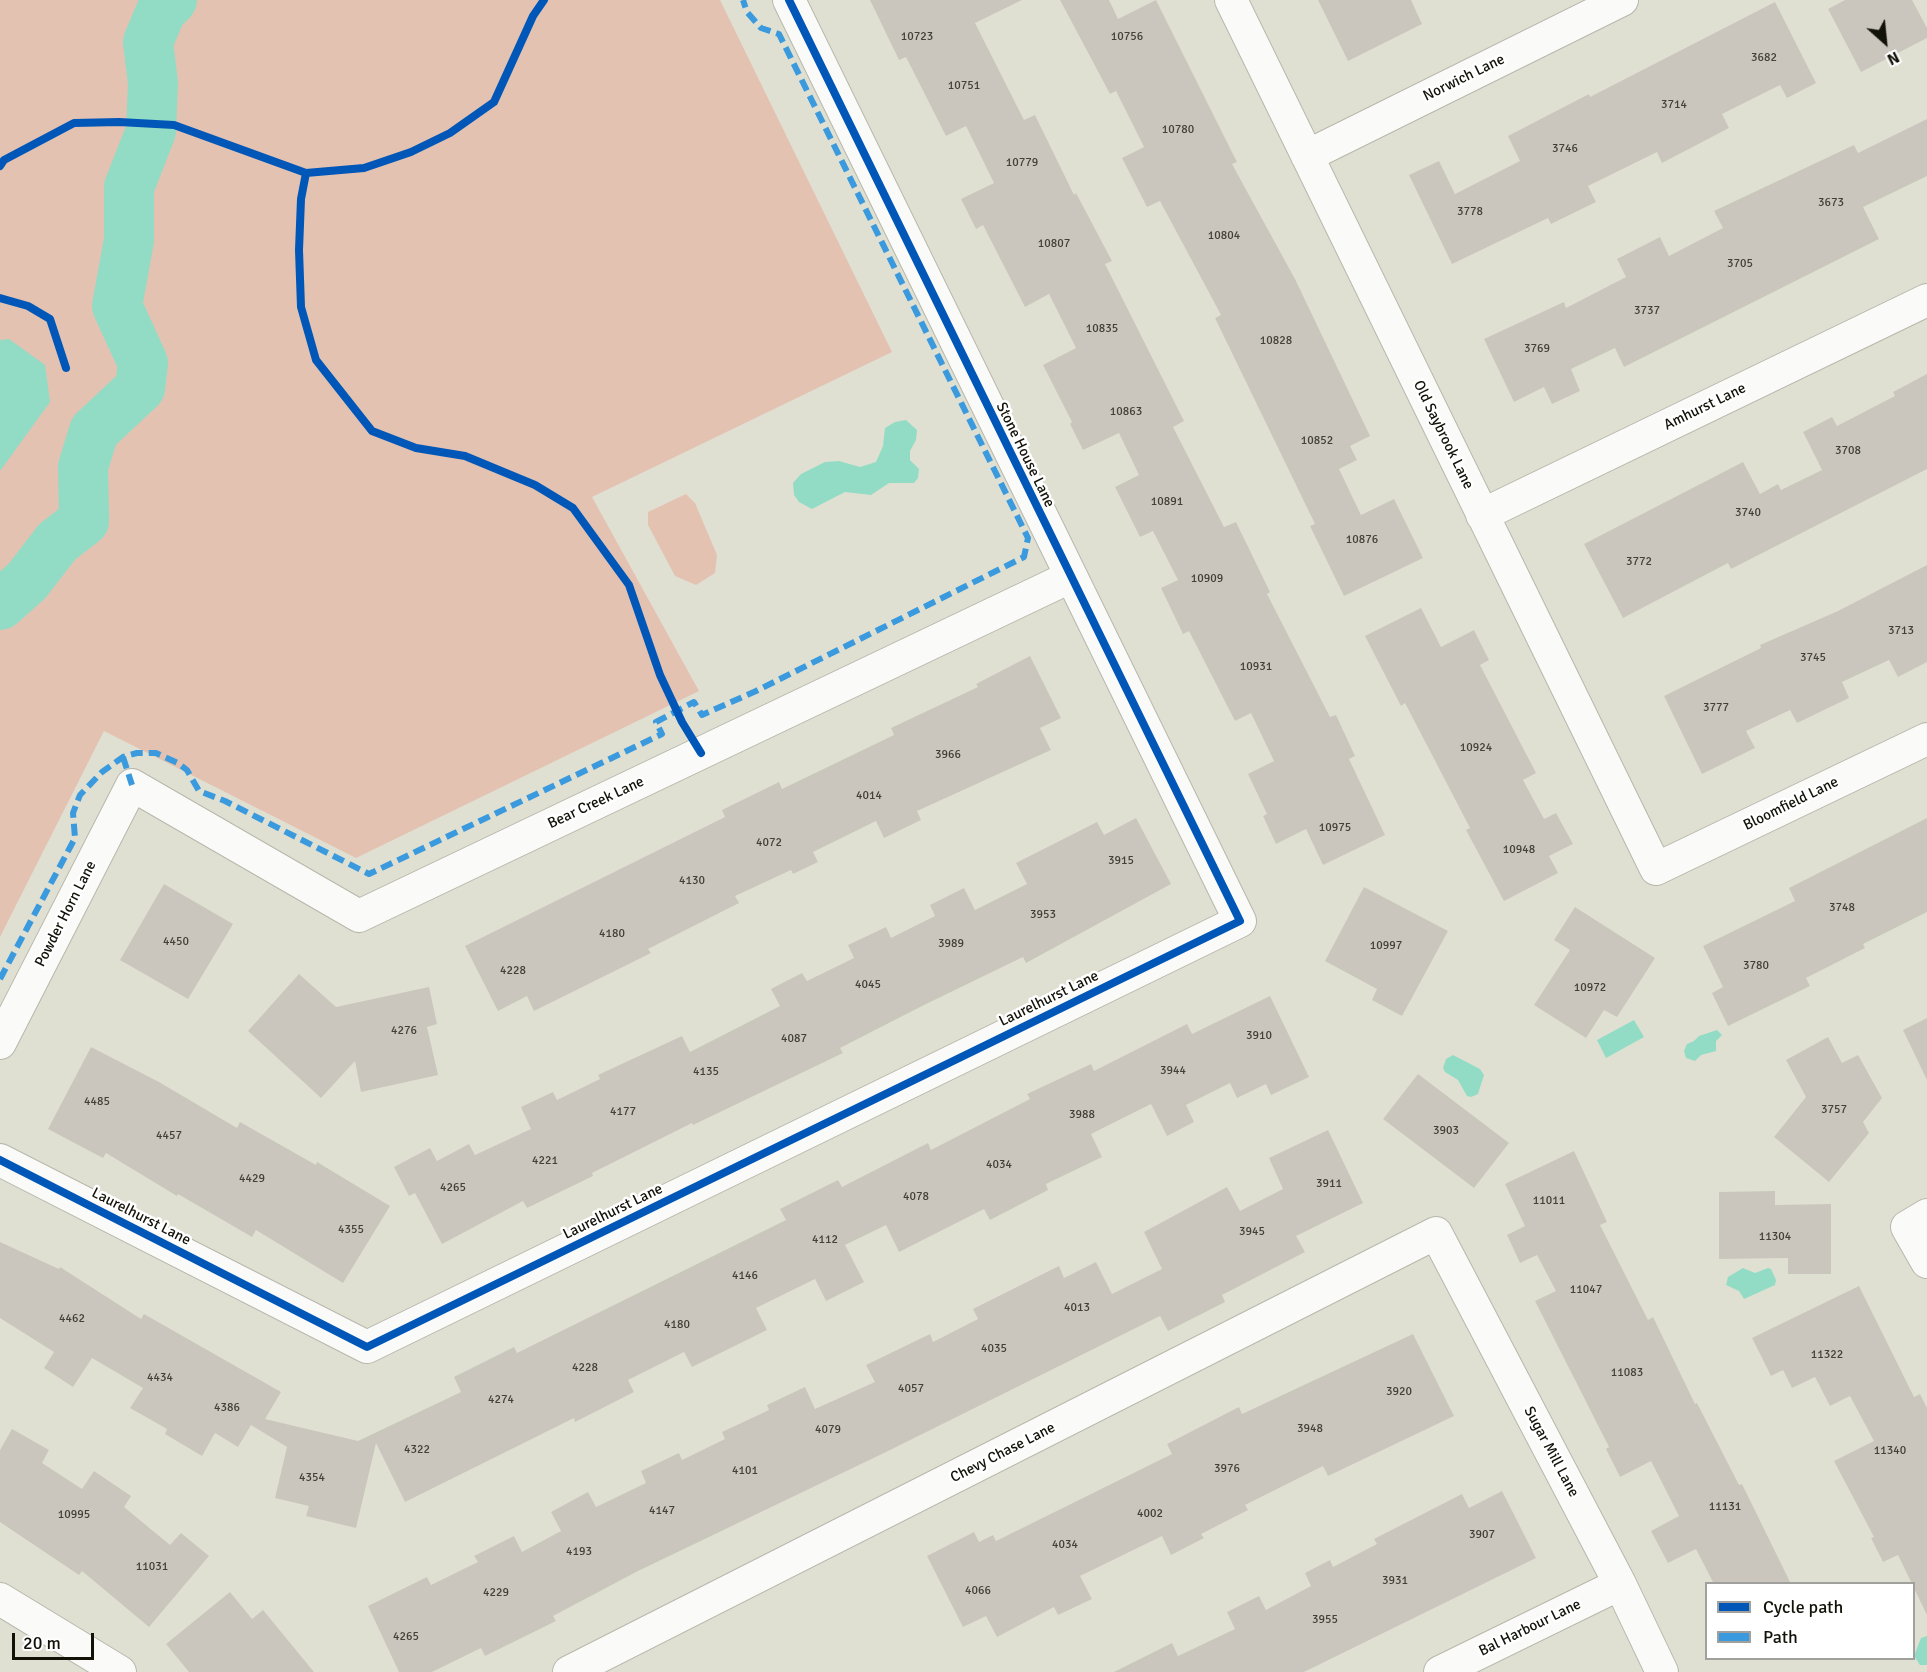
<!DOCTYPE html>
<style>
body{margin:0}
#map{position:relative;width:1927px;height:1672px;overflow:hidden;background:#e0e0d2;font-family:Signika,sans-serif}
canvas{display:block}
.legend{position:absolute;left:1705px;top:1582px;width:210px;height:78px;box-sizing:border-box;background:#fff;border:2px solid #a0a09d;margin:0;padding:8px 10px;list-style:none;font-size:18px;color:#121209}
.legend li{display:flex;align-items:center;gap:12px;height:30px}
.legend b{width:30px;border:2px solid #a0a09d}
.north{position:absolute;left:1855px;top:12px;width:60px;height:60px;-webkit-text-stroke:4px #fff;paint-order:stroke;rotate:153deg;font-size:16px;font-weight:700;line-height:24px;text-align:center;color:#121209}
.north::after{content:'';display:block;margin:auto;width:21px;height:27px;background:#121209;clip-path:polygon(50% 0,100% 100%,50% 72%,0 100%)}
.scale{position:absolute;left:12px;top:1633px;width:82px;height:27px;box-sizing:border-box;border:3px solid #121209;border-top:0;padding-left:8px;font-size:18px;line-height:21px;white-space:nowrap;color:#121209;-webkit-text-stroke:4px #fff;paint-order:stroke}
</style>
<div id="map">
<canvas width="1927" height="1672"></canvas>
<ul class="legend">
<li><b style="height:8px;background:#0057b8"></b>Cycle path</li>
<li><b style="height:8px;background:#3a9add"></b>Path</li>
</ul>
<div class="north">N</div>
<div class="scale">20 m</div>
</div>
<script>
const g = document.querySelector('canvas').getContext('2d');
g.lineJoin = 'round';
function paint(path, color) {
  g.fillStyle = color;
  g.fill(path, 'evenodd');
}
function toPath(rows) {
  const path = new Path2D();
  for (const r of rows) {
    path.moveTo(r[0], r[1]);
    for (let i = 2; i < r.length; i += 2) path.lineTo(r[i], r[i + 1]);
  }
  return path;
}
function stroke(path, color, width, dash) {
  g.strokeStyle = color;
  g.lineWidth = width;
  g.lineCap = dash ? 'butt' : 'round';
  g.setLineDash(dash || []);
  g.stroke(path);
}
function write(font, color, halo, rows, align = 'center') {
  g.font = font + ' Signika,sans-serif';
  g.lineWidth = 5;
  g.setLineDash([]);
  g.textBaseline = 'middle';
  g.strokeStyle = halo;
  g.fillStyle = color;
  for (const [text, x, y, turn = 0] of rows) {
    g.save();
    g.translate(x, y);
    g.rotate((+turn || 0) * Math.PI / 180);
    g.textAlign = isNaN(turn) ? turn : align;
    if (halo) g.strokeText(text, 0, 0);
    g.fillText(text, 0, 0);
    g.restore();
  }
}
paint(toPath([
 [0,0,720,0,892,352,592,497,699,691,356,858,104,731,0,937],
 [686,494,695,503,717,555,715,573,696,585,675,576,648,525,648,512]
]), '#e3c2b2');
paint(toPath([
 [9,339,45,365,50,402,0,471,0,340],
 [906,420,917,430,916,440,910,451,910,460,919,469,918,478,914,483,889,483,871,495,845,492,812,509,799,502,794,495,793,483,801,474,825,462,839,461,860,467,876,462,883,446,885,428,895,422],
 [1634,1020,1644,1037,1606,1058,1597,1040],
 [1717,1030,1722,1035,1716,1041,1716,1051,1701,1055,1695,1061,1686,1058,1684,1051,1687,1044,1694,1041,1699,1036],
 [1453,1055,1480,1069,1484,1075,1478,1094,1471,1097,1467,1096,1458,1080,1445,1072,1443,1068,1446,1059],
 [1743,1268,1755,1273,1768,1268,1771,1269,1776,1280,1775,1285,1744,1299,1739,1291,1726,1285,1728,1277],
 [1927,1636,1927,1665,1920,1665,1914,1656,1921,1638]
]), '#92dcc5');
stroke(toPath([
 [0,605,27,581,57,542,84,521,83,467,94,431,140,388,143,363,117,306,129,240,129,187,151,131,153,83,148,42,161,11,172,0]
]), '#92dcc5', 50);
paint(toPath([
 [870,0,1022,0,975,23,1024,120,1035,115,1074,195,1076,193,1112,261,1105,264,1184,421,1173,427,1224,527,1236,522,1270,592,1267,594,1330,717,1336,715,1355,756,1349,759,1385,835,1323,865,1306,829,1276,844,1263,816,1267,814,1248,774,1274,761,1251,713,1235,721,1189,631,1183,634,1161,588,1178,580,1153,531,1140,537,1115,487,1139,475,1119,433,1083,450,1070,424,1072,422,1043,365,1076,348,1049,294,1025,307,983,225,976,229,961,199,994,183,966,126,946,136,906,57,899,60],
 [1060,0,1109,0,1118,19,1156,0,1237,162,1232,164,1295,279,1370,436,1350,446,1357,460,1339,469,1361,515,1394,499,1423,558,1344,596,1310,526,1315,524,1215,318,1221,315,1160,201,1147,207,1122,158,1144,147,1116,91,1110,94],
 [1318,0,1411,0,1422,24,1348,61],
 [1845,0,1912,0,1927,28,1927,38,1861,72,1828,9],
 [1775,2,1816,83,1787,98,1780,85,1722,114,1729,128,1662,163,1657,152,1588,186,1596,202,1551,224,1548,218,1452,264,1409,175,1439,161,1455,194,1520,161,1508,136,1589,94,1590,97],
 [1927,119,1927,176,1863,207,1879,239,1624,367,1615,348,1571,369,1580,391,1552,404,1544,387,1514,402,1484,339,1564,302,1566,308,1626,277,1617,259,1660,237,1669,256,1723,228,1714,211,1854,145,1858,153],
 [1927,374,1927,469,1731,569,1728,563,1623,618,1584,544,1743,462,1760,494,1778,484,1781,490,1822,470,1803,432,1832,417,1837,426,1895,396,1893,392],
 [1927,565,1927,662,1898,677,1889,660,1842,682,1849,698,1797,723,1790,710,1746,731,1755,748,1702,774,1664,696,1761,648,1760,645,1838,611],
 [1421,608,1441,647,1474,630,1489,660,1480,665,1536,773,1523,780,1544,819,1556,813,1573,844,1549,856,1558,873,1504,901,1466,830,1470,828,1405,703,1401,706,1365,636],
 [1030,656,1061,718,1040,728,1051,750,917,811,921,820,884,838,876,821,813,852,818,862,793,874,791,870,735,896,739,903,648,949,651,953,534,1011,527,996,498,1011,465,946,725,817,722,810,779,782,782,789,894,735,891,728,978,687,976,684],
 [1136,818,1171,884,1026,963,1023,957,924,1005,840,1048,843,1053,693,1125,692,1123,592,1173,593,1176,527,1208,523,1201,442,1244,415,1193,409,1196,394,1167,430,1148,437,1161,469,1144,475,1155,531,1129,521,1107,553,1092,557,1100,600,1079,598,1075,682,1036,690,1052,780,1006,771,989,802,973,807,981,854,958,848,945,886,927,891,938,935,916,930,905,964,888,975,910,1027,884,1016,863,1097,822,1104,835],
 [1927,818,1927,912,1863,944,1865,948,1806,978,1810,986,1728,1026,1712,993,1723,987,1703,946,1795,901,1789,888],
 [164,884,233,924,188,999,120,960],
 [1364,887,1448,931,1402,1016,1372,1000,1377,989,1325,961],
 [1575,907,1655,958,1617,1017,1604,1010,1586,1038,1534,1005,1570,950,1554,940],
 [299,974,336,1007,429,987,437,1024,427,1027,438,1075,361,1092,355,1061,321,1098,248,1031],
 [1270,996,1309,1077,1271,1095,1266,1084,1237,1098,1230,1083,1186,1105,1194,1122,1167,1136,1151,1104,1091,1134,1102,1157,1046,1184,1048,1190,990,1220,984,1209,899,1252,886,1225,845,1245,864,1282,826,1301,815,1279,756,1308,767,1330,692,1367,684,1352,628,1380,634,1392,575,1422,574,1418,405,1502,376,1443,356,1528,306,1516,309,1506,275,1498,287,1447,251,1425,238,1447,215,1433,202,1456,165,1434,167,1429,130,1408,143,1388,92,1358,73,1387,44,1368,54,1352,0,1318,0,1242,59,1269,60,1267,141,1319,144,1314,281,1392,265,1419,358,1441,461,1392,454,1377,514,1347,517,1353,786,1220,780,1209,838,1180,842,1187,928,1143,931,1150,1030,1099,1027,1094,1091,1064,1094,1071,1187,1024,1192,1034],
 [1927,1018,1927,1080,1903,1030],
 [1828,1037,1842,1063,1858,1055,1882,1098,1863,1122,1869,1133,1829,1182,1774,1137,1806,1097,1786,1060],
 [91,1047,159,1082,237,1128,240,1122,316,1165,317,1162,390,1206,343,1283,256,1230,252,1237,178,1194,177,1196,106,1153,103,1158,48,1129],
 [1418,1074,1509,1143,1474,1188,1383,1119],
 [1328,1130,1363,1203,1296,1236,1305,1252,1222,1295,1225,1302,1168,1331,1160,1316,884,1453,638,1571,553,1616,556,1621,485,1656,481,1648,432,1672,399,1672,368,1606,427,1577,431,1585,478,1562,474,1556,514,1536,522,1552,561,1531,551,1512,588,1492,596,1507,646,1483,641,1471,679,1453,682,1460,725,1439,722,1432,769,1410,767,1405,805,1387,815,1409,875,1382,866,1365,930,1334,933,1342,978,1319,973,1309,1059,1266,1064,1278,1096,1262,1112,1294,1162,1269,1144,1232,1227,1187,1240,1211,1283,1189,1269,1158],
 [1574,1151,1607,1222,1600,1225,1648,1320,1653,1317,1695,1404,1697,1403,1739,1485,1742,1484,1791,1584,1714,1584,1696,1549,1668,1563,1651,1531,1679,1516,1651,1461,1620,1477,1606,1449,1609,1447,1535,1301,1556,1291,1537,1255,1520,1263,1507,1235,1525,1226,1505,1184],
 [1775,1191,1775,1205,1831,1204,1831,1274,1788,1274,1788,1258,1719,1259,1719,1192],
 [1859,1286,1914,1397,1920,1394,1927,1408,1927,1615,1898,1555,1883,1562,1871,1538,1874,1537,1834,1461,1874,1441,1850,1396,1830,1406,1815,1377,1792,1388,1783,1370,1771,1376,1752,1338],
 [1413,1334,1454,1416,1328,1476,1323,1466,1245,1505,1248,1510,1201,1534,1204,1538,1171,1555,1162,1536,1080,1576,1092,1599,1058,1615,1054,1607,997,1637,986,1616,963,1627,927,1556,974,1532,979,1542,993,1535,996,1541,1172,1454,1167,1444,1239,1407,1242,1414],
 [12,1429,49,1450,42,1463,82,1489,94,1471,131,1496,124,1507,170,1545,181,1533,209,1556,149,1627,82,1571,79,1575,0,1522,0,1450],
 [1502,1491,1536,1558,1304,1672,1114,1672,1172,1643,1178,1656,1235,1629,1227,1612,1259,1596,1266,1610,1311,1586,1305,1573,1330,1560,1333,1567,1377,1544,1374,1539,1462,1494,1469,1508],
 [230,1592,252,1619,263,1610,314,1672,189,1672,166,1644]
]), '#cac6bd');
const street = toPath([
 [1231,0,1656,869,1927,739],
 [1307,156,1622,0],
 [1482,515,1927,300],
 [0,1043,132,785,359,916,1070,577],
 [0,1160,367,1347,1240,921,789,0],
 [1927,1215,1907,1227,1927,1262],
 [0,1599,120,1672],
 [569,1672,1436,1233,1620,1584,1662,1672],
 [1440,1672,1620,1584]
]);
stroke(street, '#b7b7ac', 34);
stroke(street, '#fafaf8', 32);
stroke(toPath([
 [123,757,132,785],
 [0,979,75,838,73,813,80,795,102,772,123,757,137,753,156,753,178,763,187,770,199,791,225,801,369,874,662,734,656,722,694,702,702,715,756,691,1024,557,1028,538,779,34,761,28,747,12,743,0]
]), '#3a9add', 6, [12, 6]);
stroke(toPath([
 [0,166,4,160,74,123,119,122,174,125,306,173,364,168,411,152,450,133,494,102,533,16,544,0],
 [306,173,301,199,299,250,301,307,316,360,372,431,416,448,465,456,535,485,573,508,629,585,660,675,682,722,701,753],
 [0,298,28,306,50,319,66,368],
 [0,1160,367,1347,1240,921,789,0]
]), '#0057b8', 8);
write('12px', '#424138', null, [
 ["10723",917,37],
 ["10756",1127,37],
 ["3682",1764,58],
 ["10751",964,86],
 ["3714",1674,105],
 ["10780",1178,130],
 ["3746",1565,149],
 ["10779",1022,163],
 ["3673",1831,203],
 ["3778",1470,212],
 ["10804",1224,236],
 ["10807",1054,244],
 ["3705",1740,264],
 ["3737",1647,311],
 ["10835",1102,329],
 ["10828",1276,341],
 ["3769",1537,349],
 ["10863",1126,412],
 ["10852",1317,441],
 ["3708",1848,451],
 ["10891",1167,502],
 ["3740",1748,513],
 ["10876",1362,540],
 ["3772",1639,562],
 ["10909",1207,579],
 ["3713",1901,631],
 ["3745",1813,658],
 ["10931",1256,667],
 ["3777",1716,708],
 ["10924",1476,748],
 ["3966",948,755],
 ["4014",869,796],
 ["10975",1335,828],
 ["4072",769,843],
 ["10948",1519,850],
 ["3915",1121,861],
 ["4130",692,881],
 ["3748",1842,908],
 ["3953",1043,915],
 ["4180",612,934],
 ["4450",176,942],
 ["3989",951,944],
 ["10997",1386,946],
 ["3780",1756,966],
 ["4228",513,971],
 ["4045",868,985],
 ["10972",1590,988],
 ["4276",404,1031],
 ["3910",1259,1036],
 ["4087",794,1039],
 ["3944",1173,1071],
 ["4135",706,1072],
 ["4485",97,1102],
 ["3757",1834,1110],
 ["4177",623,1112],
 ["3988",1082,1115],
 ["3903",1446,1131],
 ["4457",169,1136],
 ["4221",545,1161],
 ["4034",999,1165],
 ["4429",252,1179],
 ["3911",1329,1184],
 ["4265",453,1188],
 ["4078",916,1197],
 ["11011",1549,1201],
 ["4355",351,1230],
 ["3945",1252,1232],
 ["11304",1775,1237],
 ["4112",825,1240],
 ["4146",745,1276],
 ["11047",1586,1290],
 ["4013",1077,1308],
 ["4462",72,1319],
 ["4180",677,1325],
 ["4035",994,1349],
 ["11322",1827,1355],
 ["4228",585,1368],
 ["11083",1627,1373],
 ["4434",160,1378],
 ["4057",911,1389],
 ["3920",1399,1392],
 ["4274",501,1400],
 ["4386",227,1408],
 ["3948",1310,1429],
 ["4079",828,1430],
 ["4322",417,1450],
 ["11340",1890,1451],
 ["3976",1227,1469],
 ["4101",745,1471],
 ["4354",312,1478],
 ["11131",1725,1507],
 ["4147",662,1511],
 ["4002",1150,1514],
 ["10995",74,1515],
 ["3907",1482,1535],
 ["4034",1065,1545],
 ["4193",579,1552],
 ["11031",152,1567],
 ["3931",1395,1581],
 ["4066",978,1591],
 ["4229",496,1593],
 ["3955",1325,1620],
 ["4265",406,1637]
]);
write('15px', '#121209', '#fff', [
 ["Norwich Lane",1464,78,-26],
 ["Amhurst Lane",1705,407,-26],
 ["Old Saybrook Lane",1443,435,64],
 ["Stone House Lane",1025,455,64],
 ["Bear Creek Lane",596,803,-25],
 ["Bloomfield Lane",1791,804,-26],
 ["Powder Horn Lane",66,914,-63],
 ["Laurelhurst Lane",1049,999,-26],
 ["Laurelhurst Lane",613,1212,-26],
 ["Laurelhurst Lane",141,1217,27],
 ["Sugar Mill Lane",1551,1452,62],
 ["Chevy Chase Lane",1003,1453,-27],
 ["Bal Harbour Lane",1530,1628,-26]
]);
</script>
